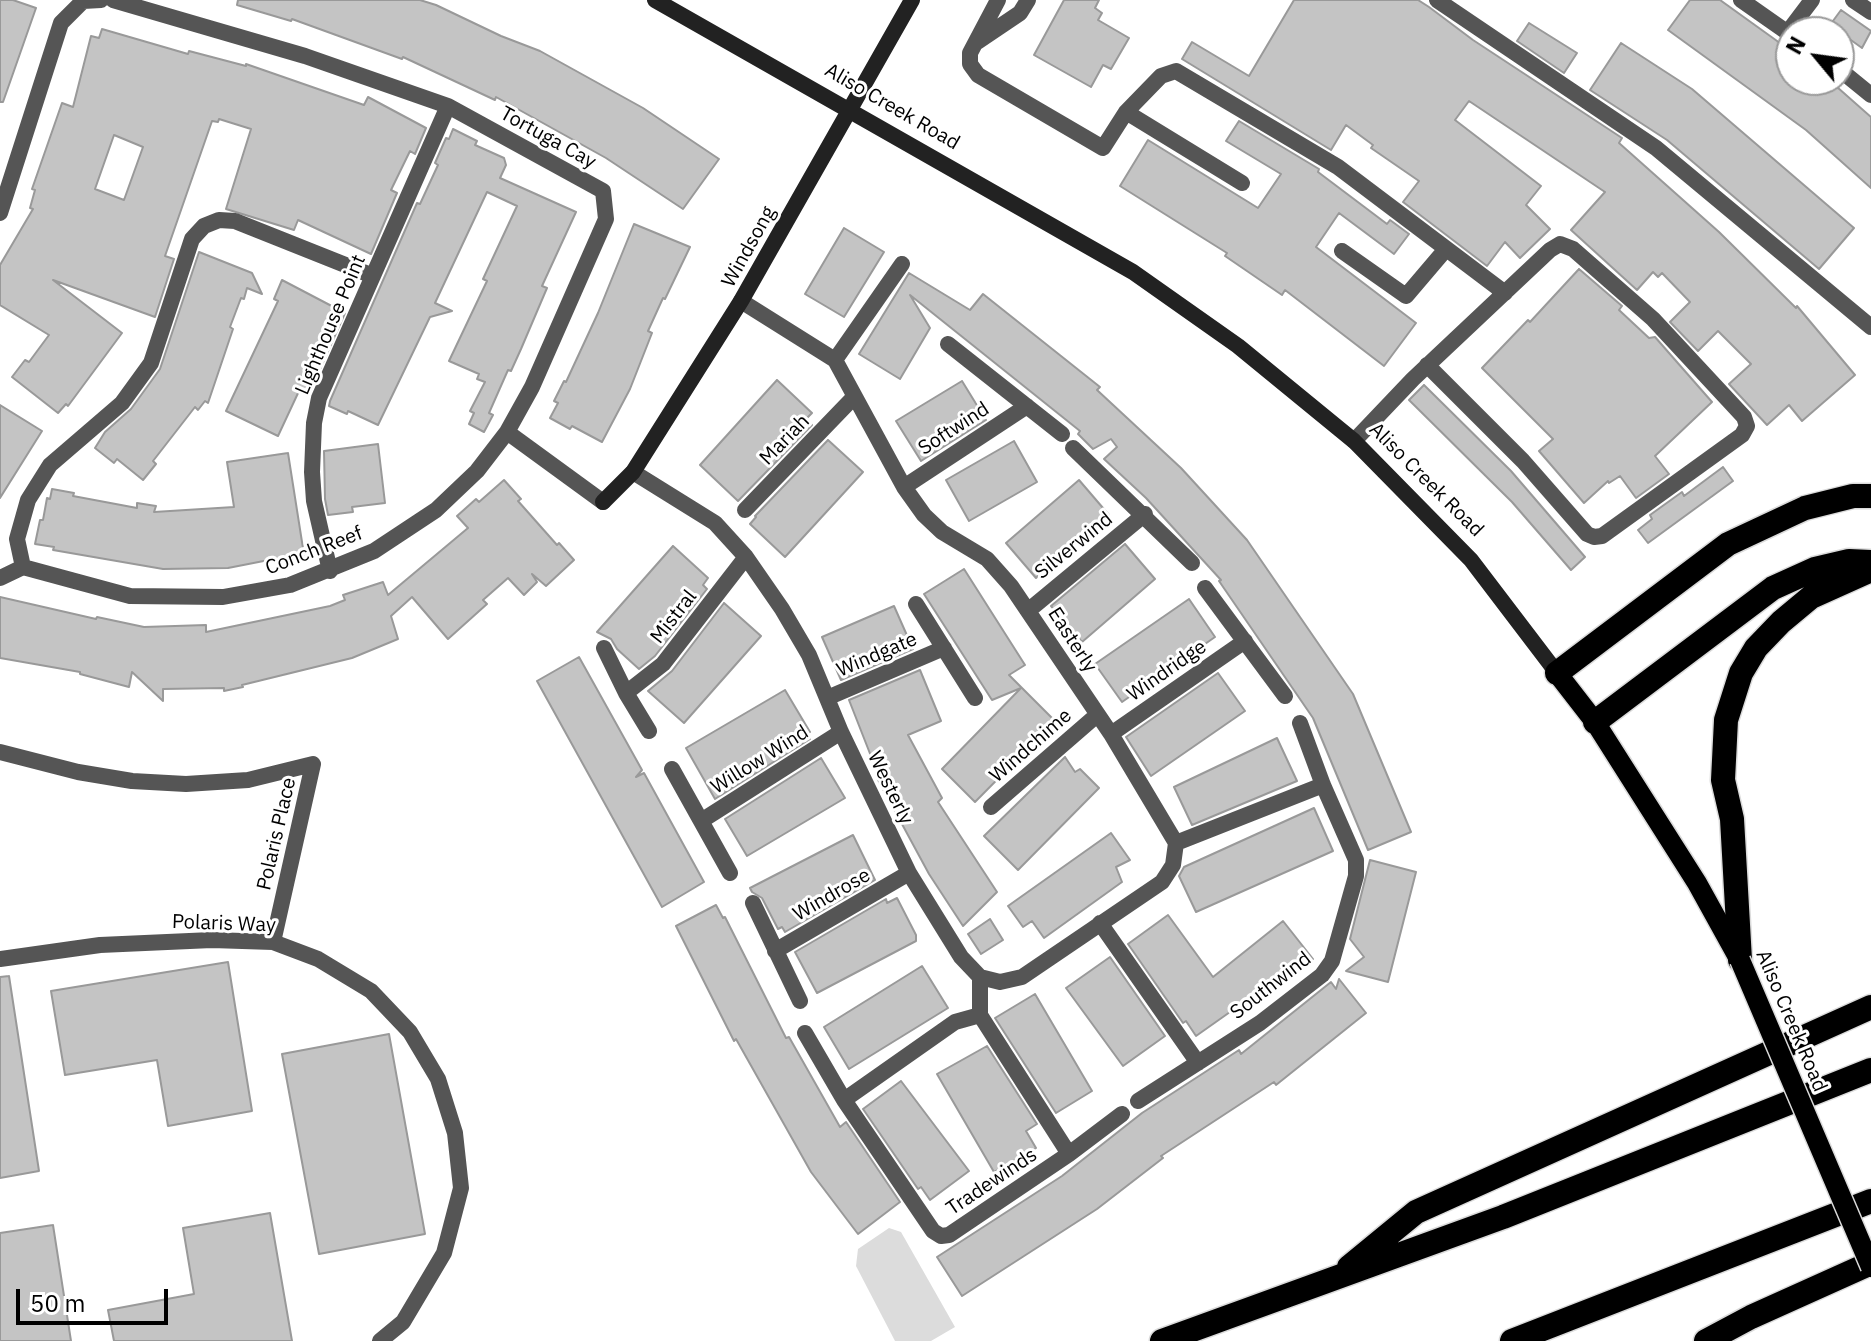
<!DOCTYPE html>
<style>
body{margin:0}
#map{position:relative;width:1871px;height:1341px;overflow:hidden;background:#fff;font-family:"IBM Plex Sans",sans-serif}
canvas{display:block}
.north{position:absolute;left:1775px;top:16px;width:80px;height:80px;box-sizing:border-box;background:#fff;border:2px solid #999;border-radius:50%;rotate:299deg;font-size:22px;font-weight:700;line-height:32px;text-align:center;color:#000}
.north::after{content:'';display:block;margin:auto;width:28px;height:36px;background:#000;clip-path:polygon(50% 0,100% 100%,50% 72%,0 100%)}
.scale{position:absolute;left:16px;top:1289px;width:152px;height:36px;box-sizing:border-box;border:4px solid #000;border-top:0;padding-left:10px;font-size:24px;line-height:28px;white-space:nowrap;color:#000;-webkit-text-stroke:6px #fff;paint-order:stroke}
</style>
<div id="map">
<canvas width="1871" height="1341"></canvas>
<div class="north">N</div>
<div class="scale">50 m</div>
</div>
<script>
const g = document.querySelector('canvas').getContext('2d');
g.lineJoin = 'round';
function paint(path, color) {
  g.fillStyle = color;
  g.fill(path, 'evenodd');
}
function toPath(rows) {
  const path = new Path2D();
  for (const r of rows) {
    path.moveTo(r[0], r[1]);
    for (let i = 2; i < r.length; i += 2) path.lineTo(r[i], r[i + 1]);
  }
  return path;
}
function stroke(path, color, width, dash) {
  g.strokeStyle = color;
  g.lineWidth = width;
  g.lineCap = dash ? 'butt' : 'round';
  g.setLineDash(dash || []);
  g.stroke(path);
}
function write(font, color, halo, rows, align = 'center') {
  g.font = font + ' "IBM Plex Sans",sans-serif';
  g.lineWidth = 6;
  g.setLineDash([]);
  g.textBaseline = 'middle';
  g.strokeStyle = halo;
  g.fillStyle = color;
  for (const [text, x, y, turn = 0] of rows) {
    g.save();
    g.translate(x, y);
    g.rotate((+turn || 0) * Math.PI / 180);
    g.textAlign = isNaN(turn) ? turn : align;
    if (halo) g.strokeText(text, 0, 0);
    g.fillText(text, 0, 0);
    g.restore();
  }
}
paint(toPath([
 [889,1228,901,1232,955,1327,931,1341,895,1341,856,1266,858,1249]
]), '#dcdcdc');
const building = toPath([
 [0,0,13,0,36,8,3,102,0,102,0,0],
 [238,0,420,0,436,5,501,36,540,51,643,108,719,159,683,209,606,158,496,97,495,100,403,57,402,59,292,19,291,21,237,5,238,0],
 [1064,0,1099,0,1095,8,1102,13,1098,20,1129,38,1111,69,1103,65,1091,87,1034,55,1064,0],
 [1294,0,1418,0,1429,7,1473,40,1622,138,1619,143,1719,232,1796,308,1797,306,1855,375,1802,421,1789,405,1767,425,1729,384,1751,364,1718,331,1698,351,1670,322,1690,302,1662,273,1658,277,1653,272,1637,290,1571,230,1605,192,1469,101,1455,120,1541,186,1526,205,1550,229,1520,258,1505,242,1487,266,1403,202,1419,181,1371,148,1373,145,1346,125,1331,150,1182,59,1192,42,1249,76,1294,0],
 [1690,0,1720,0,1791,51,1791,80,1835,80,1840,84,1837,87,1871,117,1871,188,1806,130,1668,30,1690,0],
 [1841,10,1871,31,1862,48,1830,25,1841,10],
 [1529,23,1577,53,1564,73,1517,41,1529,23],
 [102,29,188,54,189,51,246,66,246,64,364,105,368,97,426,128,415,154,410,151,391,190,397,193,371,254,298,220,294,230,226,209,251,129,219,119,218,122,212,121,165,256,174,259,155,317,53,280,122,333,68,406,66,404,58,413,12,377,25,360,29,362,49,335,0,305,0,265,33,209,30,208,35,190,32,189,62,103,73,107,91,36,99,38,102,29],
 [114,135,143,147,124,200,95,189,114,135],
 [1621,43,1692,89,1854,228,1819,269,1667,140,1590,90,1621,43],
 [1239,121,1319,169,1318,172,1387,224,1390,220,1409,234,1394,254,1339,213,1316,247,1416,323,1384,366,1285,290,1282,295,1225,256,1227,253,1120,186,1148,140,1258,208,1281,174,1226,141,1239,121],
 [453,129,477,141,475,145,504,158,506,165,500,178,576,212,542,286,547,288,521,349,511,371,508,370,489,413,493,415,484,432,469,424,474,413,470,411,485,382,477,379,479,374,449,361,487,281,483,279,517,206,487,192,435,303,452,311,430,317,378,425,348,411,347,414,329,406,330,401,417,203,420,204,438,165,435,163,446,138,449,139,453,129],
 [634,224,690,247,665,299,663,298,648,331,652,333,630,389,602,442,572,426,570,429,550,418,558,403,554,401,564,381,566,382,598,313,634,224],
 [844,228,884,252,844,317,805,294,844,228],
 [199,252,252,273,262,294,247,288,244,299,241,298,230,327,233,329,208,403,205,401,198,410,195,407,153,461,156,464,143,480,117,459,114,463,95,448,105,432,131,409,160,369,199,252],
 [1579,269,1622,306,1619,310,1649,338,1655,337,1712,402,1655,456,1669,474,1636,498,1620,476,1609,483,1608,481,1584,503,1539,451,1553,439,1482,368,1528,320,1530,322,1579,269],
 [909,273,970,310,983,294,1100,387,1097,390,1181,468,1247,540,1353,694,1411,832,1368,850,1313,718,1219,581,1221,580,1146,498,1104,459,1117,447,1111,439,1093,449,1078,434,1080,431,910,295,930,328,900,379,859,354,909,273],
 [282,280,345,313,308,396,299,391,278,436,226,411,278,301,274,299,282,280],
 [777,380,812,413,806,419,812,425,738,501,700,465,777,380],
 [962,381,986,420,921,461,896,421,962,381],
 [1424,385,1511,471,1585,557,1571,570,1512,502,1409,400,1424,385],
 [0,405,42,431,0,498,0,405],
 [828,440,863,472,785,557,750,524,756,517,755,516,828,440],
 [1014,441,1037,482,969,521,946,480,1014,441],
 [378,444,385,503,352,507,353,512,328,515,325,499,324,451,378,444],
 [288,453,305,561,280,565,279,558,228,568,163,569,53,550,54,547,35,544,40,520,43,520,47,498,50,499,52,489,74,493,73,496,137,508,137,503,156,506,154,512,234,507,227,462,288,453],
 [1723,467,1733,481,1648,543,1638,530,1652,519,1650,515,1682,492,1684,496,1723,467],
 [504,480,521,499,518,501,557,545,559,543,574,560,546,586,532,574,537,582,524,595,508,578,483,600,487,604,448,639,412,597,391,616,398,639,352,658,242,685,243,687,224,691,224,688,163,689,163,701,132,672,129,687,80,674,80,672,0,658,0,597,96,619,97,617,144,627,206,625,206,632,330,606,345,600,343,595,383,582,388,595,468,528,457,516,476,499,479,502,504,480],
 [1079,480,1109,515,1036,578,1006,543,1079,480],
 [1125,544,1155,579,1082,642,1051,606,1125,544],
 [673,546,708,578,703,585,707,589,655,656,639,669,617,649,611,639,597,632,673,546],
 [964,569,1025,665,1009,675,1055,721,975,802,942,769,1021,688,992,700,924,594,964,569],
 [1189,599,1215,637,1122,702,1095,664,1189,599],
 [724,603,761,636,684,723,648,691,672,671,724,603],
 [894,606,913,649,841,680,822,637,894,606],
 [579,657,642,770,636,777,644,773,704,882,662,907,537,681,579,657],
 [920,670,941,721,908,735,942,798,938,802,997,892,963,926,929,874,876,776,878,774,849,700,920,670],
 [1218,673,1245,711,1151,776,1126,737,1218,673],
 [785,690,810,732,807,734,810,739,715,799,686,748,785,690],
 [1277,738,1297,781,1192,825,1174,787,1277,738],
 [1065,757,1075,772,1080,769,1099,788,1018,870,984,836,1065,757],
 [821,758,845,798,747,856,725,819,821,758],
 [1314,808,1333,851,1196,912,1179,876,1184,867,1314,808],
 [1111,833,1130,860,1116,867,1122,882,1044,938,1032,921,1023,927,1008,906,1111,833],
 [853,835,875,880,785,932,782,927,778,929,762,898,752,892,750,888,853,835],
 [1370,860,1416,872,1388,982,1346,971,1364,957,1350,939,1370,860],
 [897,898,916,935,916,941,817,993,795,952,886,899,887,903,897,898],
 [716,905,723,918,725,917,786,1038,789,1037,840,1127,846,1122,900,1202,858,1234,811,1172,736,1039,734,1041,676,926,716,905],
 [1168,915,1213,977,1283,921,1313,959,1252,1007,1247,1000,1196,1036,1186,1021,1183,1023,1128,944,1168,915],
 [990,919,1003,940,981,954,968,934,990,919],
 [1110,957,1165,1036,1123,1066,1066,988,1110,957],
 [228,962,252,1111,168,1126,157,1060,65,1075,51,991,228,962],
 [922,966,948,1008,849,1069,824,1027,922,966],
 [9,976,39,1171,0,1178,0,977,9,976],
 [1339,979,1366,1013,1276,1085,1274,1082,1161,1156,1163,1158,1097,1209,962,1296,937,1257,1062,1176,1142,1113,1239,1050,1241,1054,1331,982,1336,989,1339,979],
 [1035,994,1092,1091,1056,1113,995,1018,1035,994],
 [389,1034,425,1234,319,1254,282,1054,389,1034],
 [987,1046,1037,1124,1026,1131,1036,1148,994,1172,937,1074,987,1046],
 [901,1081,969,1171,930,1200,921,1187,918,1189,863,1109,901,1081],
 [270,1213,292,1341,114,1341,108,1310,194,1294,183,1228,270,1213],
 [53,1225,71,1341,0,1341,0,1233,53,1225]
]);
paint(building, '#c4c4c4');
stroke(building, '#999', 2);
const primary = toPath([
 [1557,673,1595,722,1697,883,1739,959]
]);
const highway = toPath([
 [1557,673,1728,544,1805,508,1853,496,1871,496],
 [1595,722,1773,588,1815,569,1849,561,1871,562],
 [1740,960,1732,819,1723,780,1726,720,1741,673,1756,648,1781,622,1811,597,1871,570],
 [1349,1267,1416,1212,1871,1007],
 [1162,1341,1503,1217,1871,1070],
 [1512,1341,1871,1201],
 [1706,1341,1751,1317,1871,1263]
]);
stroke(primary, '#dbdbdb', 23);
stroke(highway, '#dbdbdb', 27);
stroke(toPath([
 [998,0,970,53,970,64,978,75,1103,148,1126,112,1161,76,1176,71,1338,167,1505,293],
 [1437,0,1656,148,1871,327],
 [1741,0,1791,35],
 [1853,0,1871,12],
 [1787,33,1812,0],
 [977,42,1020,13,1028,0],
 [1839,69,1871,95],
 [1126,112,1242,183],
 [0,213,61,23,83,1,101,0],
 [1342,251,1406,296,1446,249],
 [741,301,835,360,904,487,924,515,942,532,987,559,1011,586,1111,734,1176,843,1173,865,1162,882,1022,977,1000,982,980,977],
 [948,344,1062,434],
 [835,360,902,264],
 [507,432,603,502],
 [1354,441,1413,379,1550,250,1560,244,1573,249,1653,319,1744,417,1747,426,1742,435,1602,536,1594,537,1587,534,1523,461,1427,365],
 [1073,448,1192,563],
 [633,472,715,523,746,557,782,609,809,655,841,732,909,873,961,957,980,977,980,1015,1069,1154],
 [904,487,1027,406],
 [745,510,854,397],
 [23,567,17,539,28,500,50,465,122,403,151,363,192,239,204,226,219,220,235,221,373,276],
 [330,571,314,501,312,472,314,423,319,398,448,106],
 [0,578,23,567,130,596,223,597,290,585,374,551,436,510,477,471,507,432,532,387,606,219,603,191,448,106,305,56,113,0],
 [1205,588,1285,696],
 [916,604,975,698],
 [1029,610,1145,514],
 [604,648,626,693,649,731],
 [626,693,663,664,746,557],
 [827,698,944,648],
 [1111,734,1245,641],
 [0,752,78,772,132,781,186,784,248,780,313,764,273,942],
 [672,769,730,873],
 [991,807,1097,715],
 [701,821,841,732],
 [1176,843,1323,785],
 [753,903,800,1001],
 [1100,923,1198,1063],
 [775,951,909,873],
 [0,959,100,945,212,940,273,942,318,959,371,991,410,1032,438,1079,455,1133,461,1188,444,1253,403,1322,380,1341],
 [805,1033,844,1100,933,1231,941,1236,949,1235,1069,1154,1122,1114],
 [844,1100,955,1022,980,1015],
 [1138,1101,1260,1023,1322,975,1332,961,1356,876,1356,860,1323,785,1300,723]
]), '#555', 16);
stroke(toPath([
 [655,0,1133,272,1238,346,1354,441,1471,560,1557,673],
 [603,502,633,472,741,301,912,0]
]), '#222', 16);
stroke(primary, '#000', 20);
stroke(highway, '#000', 24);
const primaryBridge = toPath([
 [1740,960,1871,1267]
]);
stroke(primaryBridge, '#dbdbdb', 23, []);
stroke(primaryBridge, '#000', 20);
write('20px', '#000', '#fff', [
 ["Aliso Creek Road",892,107,30],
 ["Tortuga Cay",548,138,29],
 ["Windsong",749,247,-61],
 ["Lighthouse Point",331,325,-67],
 ["Softwind",954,429,-33],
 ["Mariah",785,440,-46],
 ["Aliso Creek Road",1426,480,45],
 ["Silverwind",1074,546,-39],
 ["Conch Reef",314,551,-21],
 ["Mistral",674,617,-52],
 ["Easterly",1072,640,57],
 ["Windgate",877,655,-23],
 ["Windridge",1167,671,-35],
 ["Windchime",1031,746,-41],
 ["Willow Wind",760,760,-32],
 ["Westerly",890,788,64],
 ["Polaris Place",277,834,-77],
 ["Windrose",832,895,-30],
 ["Polaris Way",224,924,2],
 ["Southwind",1271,986,-38],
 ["Aliso Creek Road",1791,1021,67],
 ["Tradewinds",992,1182,-34]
]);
</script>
